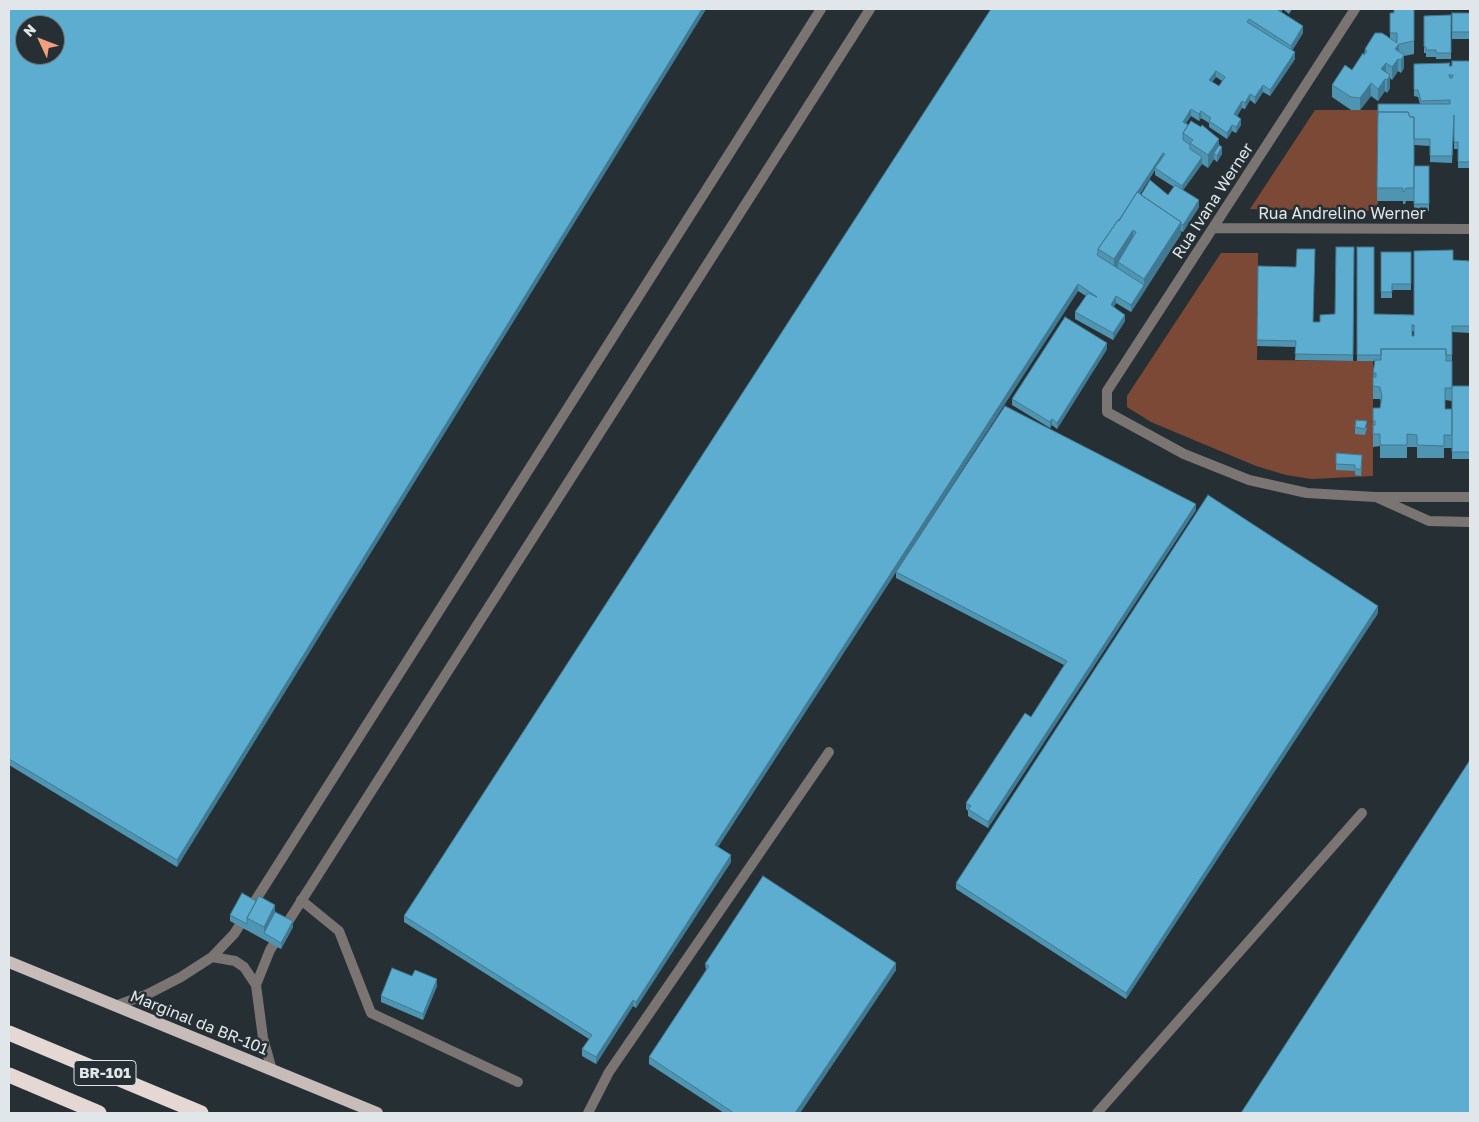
<!DOCTYPE html>
<style>
body{margin:0}
#map{position:relative;width:1479px;height:1122px;overflow:hidden;background:#263034;font-family:"Golos Text",sans-serif}
canvas{display:block}
.frame{position:absolute;inset:0;border:10px solid #e0e6e9;pointer-events:none}
.north{position:absolute;left:15px;top:15px;width:50px;height:50px;box-sizing:border-box;background:#263034;border:1px solid #70797c;border-radius:50%;rotate:313deg;font-size:14px;font-weight:700;line-height:20px;text-align:center;color:#e0e6e9}
.north::after{content:'';display:block;margin:auto;width:18px;height:22px;background:#f3a082;clip-path:polygon(50% 0,100% 100%,50% 72%,0 100%)}
</style>
<div id="map">
<canvas width="1479" height="1122"></canvas>
<div class="frame"></div>
<div class="north">N</div>
</div>
<script>
const g = document.querySelector('canvas').getContext('2d');
g.lineJoin = 'round';
function paint(path, color) {
  g.fillStyle = color;
  g.fill(path, 'evenodd');
}
function toPath(rows) {
  const path = new Path2D();
  for (const r of rows) {
    path.moveTo(r[0], r[1]);
    for (let i = 2; i < r.length; i += 2) path.lineTo(r[i], r[i + 1]);
  }
  return path;
}
function stroke(path, color, width, dash) {
  g.strokeStyle = color;
  g.lineWidth = width;
  g.lineCap = dash ? 'butt' : 'round';
  g.setLineDash(dash || []);
  g.stroke(path);
}
function write(font, color, halo, rows, align = 'center') {
  g.font = font + ' "Golos Text",sans-serif';
  g.lineWidth = 5;
  g.setLineDash([]);
  g.textBaseline = 'middle';
  g.strokeStyle = halo;
  g.fillStyle = color;
  for (const [text, x, y, turn = 0] of rows) {
    g.save();
    g.translate(x, y);
    g.rotate((+turn || 0) * Math.PI / 180);
    g.textAlign = isNaN(turn) ? turn : align;
    if (halo) g.strokeText(text, 0, 0);
    g.fillText(text, 0, 0);
    g.restore();
  }
}
paint(toPath([
 [1315,110,1378,110,1378,211,1250,209],
 [1221,253,1258,253,1257,360,1373,361,1373,476,1312,479,1286,475,1256,466,1151,422,1127,407,1127,396]
]), '#7c4937');
stroke(toPath([
 [301,900,339,931,371,1013,518,1082],
 [212,957,235,961,244,967,256,985],
 [115,1006,148,994,181,977,212,957,234,934,821,9],
 [272,1070,263,1038,256,985,270,950,870,9],
 [588,1113,609,1072,829,752],
 [1097,1113,1362,813]
]), '#7a7573', 10);
stroke(toPath([
 [1355,9,1107,391,1107,412,1184,454,1249,480,1307,493,1375,497,1470,497],
 [1213,228,1470,229],
 [1378,498,1429,521,1470,522]
]), '#7a7573', 10);
stroke(toPath([
 [9,962,377,1113]
]), '#c7bcb9', 12);
stroke(toPath([
 [9,1033,201,1113],
 [9,1075,99,1113]
]), '#e5d8d4', 15);
paint(toPath([
 [9,9,706,9,177,867,9,765],
 [991,9,1292,9,1289,14,1283,9,1281,12,1303,33,1292,51,1295,59,1270,96,1263,92,1255,104,1250,100,1245,109,1242,108,1237,116,1241,125,1236,133,1232,131,1227,139,1209,127,1209,123,1201,118,1199,121,1191,116,1186,123,1219,145,1222,154,1217,162,1214,159,1208,168,1202,164,1183,190,1199,207,1183,232,1181,231,1181,234,1131,312,1116,303,1114,307,1125,321,1113,340,1075,319,1075,312,1086,296,1078,291,718,847,731,862,636,1008,633,1006,596,1064,582,1056,582,1049,589,1039,404,922,404,916],
 [1216,77,1222,81,1219,86,1212,82],
 [1155,170,1155,175,1174,187,1168,195,1141,195,1140,194],
 [1414,9,1414,54,1404,56,1404,68,1401,73,1398,71,1392,80,1390,78,1390,88,1387,93,1385,91,1378,101,1371,96,1360,110,1351,110,1332,97,1332,85,1352,70,1364,55,1365,49,1390,38,1390,13],
 [1452,13,1470,13,1470,39,1452,39],
 [1451,15,1451,59,1436,59,1436,57,1426,57,1426,53,1424,53,1424,16],
 [1470,61,1470,168,1458,168,1458,149,1454,149,1454,122,1452,163,1430,162,1430,146,1414,145,1414,181,1429,166,1429,211,1414,210,1414,201,1406,201,1405,204,1403,204,1403,201,1377,201,1378,104,1420,104,1418,97,1414,96,1414,64,1450,66],
 [1354,247,1353,361,1295,360,1296,347,1257,346,1258,266,1313,322,1320,322,1335,314],
 [1357,247,1374,314,1414,315,1453,260,1470,261,1470,333,1452,332,1452,386,1470,386,1470,459,1452,459,1452,435,1452,448,1444,448,1444,458,1417,458,1417,447,1407,447,1407,458,1380,458,1380,446,1373,447,1373,408,1380,408,1381,403,1380,399,1373,399,1373,377,1375,361,1357,361],
 [1412,331,1414,331,1414,336,1412,336],
 [1445,400,1452,401,1452,409,1445,409],
 [1381,252,1411,252,1411,290,1392,290,1392,298,1381,298],
 [1107,349,1057,429,1052,425,1050,428,1012,405,1012,399],
 [1355,427,1367,428,1365,435,1355,434],
 [1336,453,1362,461,1361,476,1355,475,1355,471,1336,470],
 [1196,510,988,828,968,816,968,811,966,809,966,803,1031,717,1064,665,896,578,896,572],
 [1378,613,1126,999,956,889,956,883],
 [275,912,293,927,281,949,230,921,230,915],
 [705,964,896,970,800,1113,724,1113,649,1064,649,1057,706,970],
 [412,976,437,986,423,1020,381,1002,381,996]
]), '#4f95b2');
paint(toPath([
 [702,9,706,9,177,867,177,860],
 [1279,9,1283,9,1278,17,1278,10],
 [1303,26,1303,33,1291,52,1291,46],
 [1399,44,1399,57,1395,49],
 [1295,52,1295,59,1270,96,1270,90],
 [1404,55,1404,68,1401,73,1401,60],
 [1398,59,1398,71,1392,80,1392,67],
 [1386,63,1386,76,1381,69],
 [1216,71,1216,77,1209,87,1209,80],
 [1390,75,1390,88,1387,93,1387,80],
 [1385,79,1385,91,1378,101,1378,89],
 [1371,83,1371,96,1360,110,1360,98],
 [1263,85,1263,92,1255,104,1255,97],
 [1250,94,1250,100,1245,109,1245,103],
 [1242,101,1242,108,1234,121,1234,114],
 [1191,109,1191,116,1183,128,1183,122],
 [1201,111,1201,118,1199,121,1199,114],
 [1241,119,1241,125,1236,133,1236,127],
 [1232,125,1232,131,1227,139,1227,133],
 [1219,139,1219,151,1214,153,1214,159,1208,168,1208,155],
 [1222,147,1222,154,1217,162,1217,156],
 [1163,153,1163,159,1155,168,1155,170,1103,252,1100,250],
 [1202,157,1202,164,1182,192,1182,186],
 [1199,200,1199,207,1183,232,1183,225],
 [1181,222,1181,234,1131,312,1131,305,1144,285,1144,279],
 [1133,230,1133,243,1118,262,1118,267,1114,272,1114,259],
 [1078,284,1078,291,715,851,715,845],
 [1116,296,1116,303,1111,311,1111,305],
 [1125,315,1125,321,1113,340,1113,333],
 [1107,343,1107,349,1057,429,1057,423],
 [1052,419,1052,425,1050,428,1050,422],
 [1196,504,1196,510,988,828,988,822],
 [1378,606,1378,613,1126,999,1126,993],
 [731,855,731,862,636,1008,636,1002],
 [275,905,275,918,264,933,264,927],
 [293,921,293,927,281,949,281,943],
 [896,963,896,970,800,1113,795,1113],
 [437,979,437,986,423,1020,423,1014],
 [633,1000,633,1006,596,1064,596,1057]
]), '#407991');
const building = toPath([
 [9,9,702,9,177,860,9,759,9,9],
 [25,25,55,25,55,55,25,55,25,25],
 [991,9,1279,9,1278,10,1303,26,1291,46,1249,19,1247,22,1295,52,1270,90,1263,85,1255,97,1250,94,1245,103,1242,101,1234,114,1241,119,1236,127,1232,125,1227,133,1209,121,1211,118,1201,111,1199,114,1191,109,1183,122,1188,125,1183,133,1183,140,1190,145,1190,149,1202,157,1182,186,1155,168,1165,154,1163,153,1119,220,1118,220,1098,249,1098,252,1097,255,1144,285,1131,305,1116,296,1111,305,1125,315,1113,333,1075,312,1088,293,1097,297,1078,284,715,845,731,855,636,1002,633,1000,596,1057,582,1049,592,1035,404,916,991,9],
 [1216,71,1225,77,1219,86,1209,80,1216,71],
 [1394,9,1414,9,1414,41,1399,44,1395,49,1404,55,1401,60,1398,59,1392,67,1386,63,1381,69,1390,75,1387,80,1385,79,1378,89,1371,83,1360,98,1351,97,1332,85,1345,65,1352,70,1363,53,1364,55,1367,51,1365,49,1375,33,1382,33,1397,43,1397,33,1390,33,1390,13,1394,13,1394,9],
 [1452,13,1470,13,1470,32,1452,32,1452,13],
 [1451,15,1451,53,1436,53,1436,50,1426,50,1426,47,1424,47,1424,16,1451,15],
 [1452,61,1470,61,1470,162,1458,162,1458,142,1454,142,1454,115,1452,156,1430,156,1430,139,1414,139,1414,117,1410,117,1408,112,1378,112,1378,115,1378,104,1450,104,1450,100,1421,101,1418,90,1414,90,1414,64,1450,63,1449,66,1452,66,1452,61],
 [1449,75,1453,75,1452,78,1450,78,1449,75],
 [1378,112,1408,112,1410,117,1414,117,1414,188,1406,188,1405,191,1403,192,1403,188,1377,188,1378,112],
 [1191,121,1201,127,1202,125,1219,139,1208,155,1190,143,1193,140,1183,133,1191,121],
 [1219,145,1222,147,1217,156,1214,153,1219,145],
 [1414,166,1429,166,1429,204,1414,204,1414,166],
 [1150,180,1168,195,1175,185,1199,200,1183,225,1181,224,1181,222,1141,195,1150,180],
 [1137,192,1181,222,1144,279,1118,262,1136,232,1133,230,1114,259,1098,249,1118,220,1119,221,1137,192],
 [1336,247,1354,247,1353,355,1295,354,1296,341,1257,340,1258,266,1296,267,1297,249,1315,249,1313,322,1320,322,1320,315,1335,314,1336,247],
 [1357,247,1374,247,1374,314,1414,315,1414,251,1453,250,1453,260,1470,261,1470,326,1452,326,1452,355,1446,355,1446,349,1381,349,1381,355,1357,355,1357,247],
 [1412,325,1414,325,1414,336,1412,336,1412,325],
 [1381,252,1411,252,1411,284,1392,284,1392,292,1381,292,1381,252],
 [1065,317,1107,343,1057,423,1052,419,1050,422,1012,399,1065,317],
 [1381,349,1446,349,1446,361,1452,361,1452,388,1445,388,1445,409,1452,409,1452,435,1444,435,1444,446,1417,445,1417,435,1407,434,1407,445,1380,445,1380,434,1373,434,1373,425,1375,425,1375,421,1373,421,1373,408,1380,408,1382,396,1380,387,1373,386,1373,377,1376,377,1376,373,1373,373,1375,360,1381,360,1381,349],
 [1452,386,1470,386,1470,452,1452,452,1452,386],
 [1005,406,1196,504,988,822,968,809,971,806,966,803,1025,713,1031,717,1067,661,896,572,1005,406],
 [1356,420,1367,421,1365,429,1355,427,1356,420],
 [1336,453,1362,455,1361,469,1355,469,1355,465,1336,464,1336,453],
 [1208,495,1378,606,1126,993,956,883,1208,495],
 [1470,760,1470,1113,1241,1113,1470,760],
 [763,876,896,963,795,1113,734,1113,649,1057,709,966,705,964,763,876],
 [242,893,256,901,247,918,247,924,230,915,242,893],
 [259,896,275,905,264,927,247,918,259,896],
 [275,912,293,921,281,943,264,933,275,912],
 [392,968,412,976,415,970,437,979,423,1014,381,996,392,968]
]);
paint(building, '#5cadcf');
stroke(building, '#407991', 1);
for (const [x, y, w] of [
 [105,1073,62]
]) {
  const box = new Path2D();
  box.roundRect(x - w / 2, y - 12.5, w, 25, 4);
  g.fillStyle = '#263034';
  g.fill(box);
  stroke(box, '#e0e6e9', 1);
}
write('bold 15px', '#e0e6e9', null, [
 ["BR-101",105,1073]
]);
write('16px', '#e0e6e9', '#263034', [
 ["Rua Ivana Werner",1213,201,-57],
 ["Rua Andrelino Werner",1342,214],
 ["Marginal da BR-101",199,1023,22]
]);
</script>
